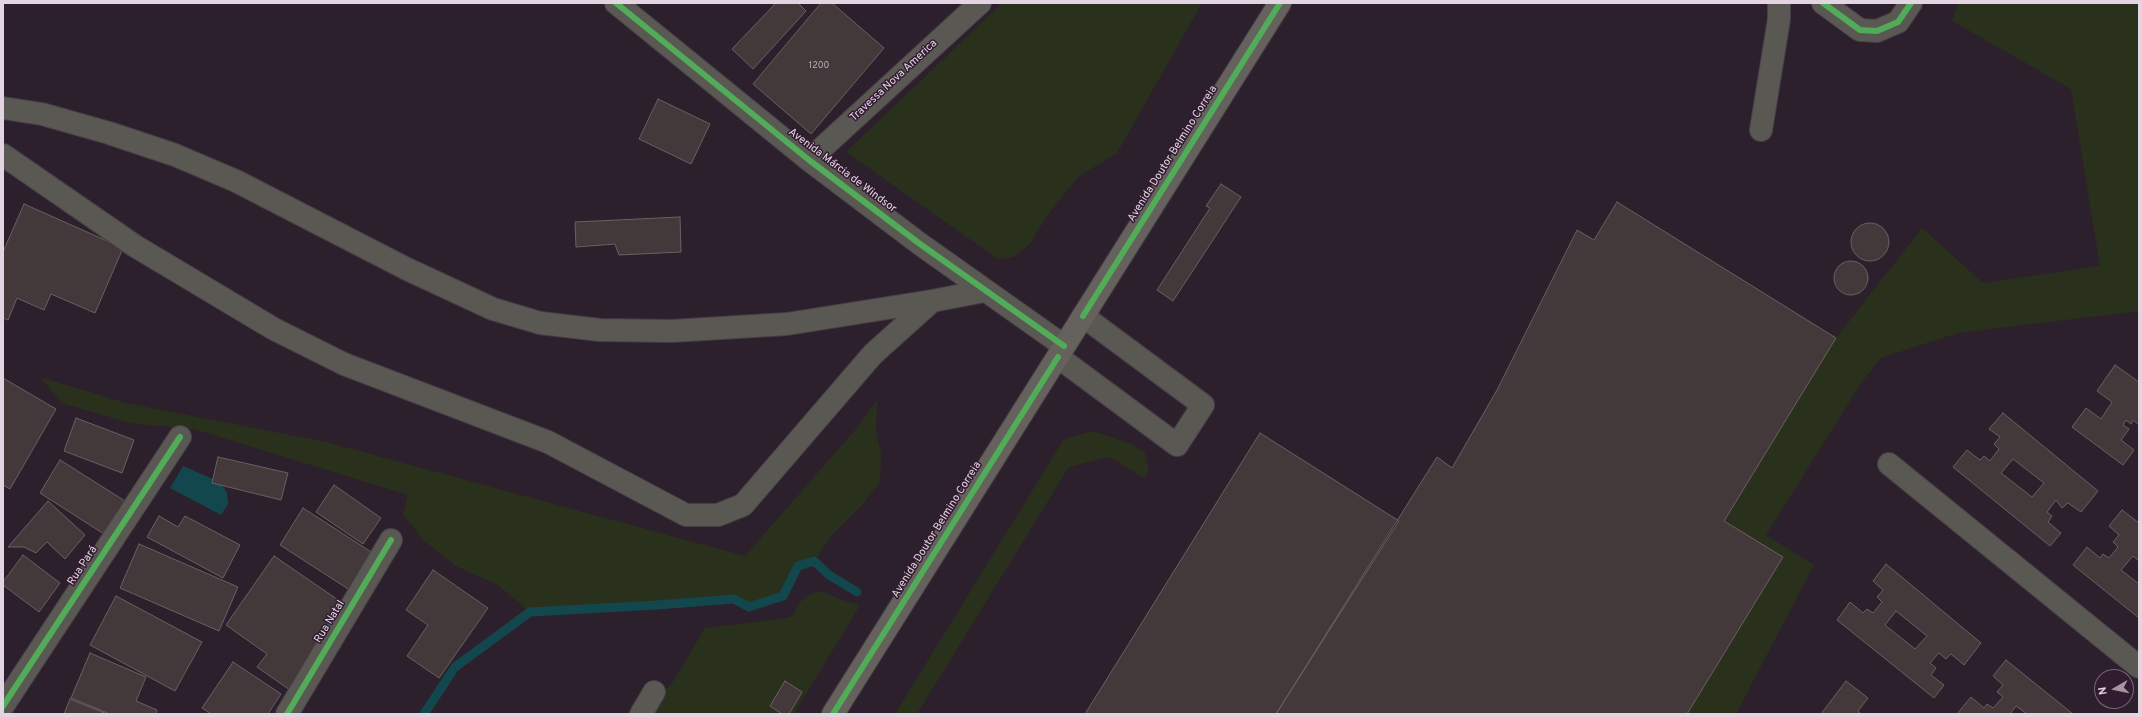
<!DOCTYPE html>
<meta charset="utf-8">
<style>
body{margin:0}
#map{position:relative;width:2142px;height:717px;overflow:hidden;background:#2c202c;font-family:Overpass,sans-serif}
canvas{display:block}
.frame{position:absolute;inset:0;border:4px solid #e3d4e2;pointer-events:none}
.north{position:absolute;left:2094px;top:669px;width:40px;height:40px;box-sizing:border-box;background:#311b30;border:1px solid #786577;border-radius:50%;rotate:261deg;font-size:11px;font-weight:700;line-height:16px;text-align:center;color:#e3d4e2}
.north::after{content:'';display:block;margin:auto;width:14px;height:18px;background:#a395a2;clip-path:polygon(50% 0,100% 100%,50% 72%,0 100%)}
</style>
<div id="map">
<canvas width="2142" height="717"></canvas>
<div class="frame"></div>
<div class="north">N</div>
</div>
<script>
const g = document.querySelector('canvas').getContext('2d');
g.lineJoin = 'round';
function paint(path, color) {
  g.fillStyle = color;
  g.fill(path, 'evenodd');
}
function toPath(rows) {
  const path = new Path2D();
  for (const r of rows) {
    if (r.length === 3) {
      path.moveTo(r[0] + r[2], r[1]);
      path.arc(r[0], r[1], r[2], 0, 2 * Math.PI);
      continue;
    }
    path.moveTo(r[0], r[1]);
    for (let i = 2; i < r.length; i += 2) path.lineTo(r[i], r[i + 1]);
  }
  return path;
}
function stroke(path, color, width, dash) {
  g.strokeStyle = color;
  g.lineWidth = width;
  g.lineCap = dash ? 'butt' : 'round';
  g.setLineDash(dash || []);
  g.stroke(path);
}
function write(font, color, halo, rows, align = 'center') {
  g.font = font + ' Overpass,sans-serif';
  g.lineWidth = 3;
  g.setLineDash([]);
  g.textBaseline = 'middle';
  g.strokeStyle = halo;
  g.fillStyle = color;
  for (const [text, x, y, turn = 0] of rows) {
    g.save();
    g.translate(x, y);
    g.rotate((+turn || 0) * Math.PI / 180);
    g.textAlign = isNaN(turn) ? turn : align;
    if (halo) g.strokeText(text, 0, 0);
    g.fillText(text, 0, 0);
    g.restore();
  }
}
paint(toPath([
 [1002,3,1202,3,1117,153,1078,177,1047,216,1029,245,1013,257,998,259,846,152],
 [1958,3,2139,3,2139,311,1958,333,1881,358,1861,383,1766,535,1814,565,1736,714,1687,714,1783,557,1724,521,1836,338,1922,228,1983,283,2100,266,2071,89,1952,21],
 [40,377,126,403,326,442,745,556,856,429,877,400,876,433,881,454,880,482,862,505,833,534,814,561,798,566,783,596,749,607,734,599,657,605,530,612,498,585,456,566,423,540,403,514,408,495,194,429,130,423,62,403],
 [1093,431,1131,444,1145,453,1149,470,1144,478,1110,457,1069,467,917,714,895,714,1064,439],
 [822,591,842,600,860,605,794,714,646,714,656,696,665,691,672,683,705,628,782,619,792,616,800,602,810,594]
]), '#29311c');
paint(toPath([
 [183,466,220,482,227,493,228,504,221,515,170,488]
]), '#12484d');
stroke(toPath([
 [424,714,455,667,530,612,657,605,734,599,749,607,783,596,798,566,814,561,829,575,857,592]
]), '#12484d', 9);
const building = toPath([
 [776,3,798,3,806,11,753,69,732,49,776,3],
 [821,3,832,3,884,48,811,134,753,84,821,3],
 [658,99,710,124,691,164,639,139,658,99],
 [1221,184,1241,197,1173,301,1157,290,1210,208,1206,206,1221,184],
 [1617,202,1836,338,1724,521,1783,557,1687,714,1276,714,1437,457,1452,468,1497,390,1577,230,1594,240,1617,202],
 [24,204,123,248,95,313,51,294,44,310,17,298,8,320,3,318,3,252,24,204],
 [680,217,681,252,619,255,615,244,576,247,575,222,680,217],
 [1870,242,19],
 [1851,278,17],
 [2115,365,2139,382,2139,425,2133,420,2131,424,2126,420,2123,425,2129,429,2121,440,2134,450,2123,465,2072,427,2086,408,2101,419,2112,402,2097,391,2115,365],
 [3,378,56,409,10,489,3,485,3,378],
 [2003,413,2098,491,2081,512,2068,503,2062,508,2056,500,2047,512,2052,516,2048,522,2061,533,2050,546,1953,467,1967,450,1980,460,1984,456,1990,461,1999,449,1994,444,2000,437,1989,429,2003,413],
 [2013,459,2044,483,2032,497,2001,473,2013,459],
 [76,418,134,440,122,473,64,451,76,418],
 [1260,433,1399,521,1276,714,1085,714,1260,433],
 [218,457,288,473,281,500,212,483,218,457],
 [60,460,125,501,104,534,40,493,60,460],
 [334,485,381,518,363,544,316,512,334,485],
 [48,501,85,535,65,559,47,542,36,553,24,547,8,547,48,501],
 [303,508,379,557,356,594,280,545,303,508],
 [2122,510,2139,523,2139,561,2133,556,2121,570,2139,584,2139,618,2073,565,2087,547,2100,558,2103,554,2109,558,2118,547,2113,542,2119,535,2109,526,2122,510],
 [159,516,178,527,185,516,240,545,223,578,147,537,159,516],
 [139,544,238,587,219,631,120,588,139,544],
 [23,555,60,583,39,612,3,585,3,582,23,555],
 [274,556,347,606,290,690,257,667,267,654,226,625,274,556],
 [1886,564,1981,643,1964,665,1951,654,1946,659,1939,653,1930,663,1936,668,1931,675,1944,685,1934,698,1837,620,1850,602,1863,613,1867,609,1873,613,1882,602,1877,597,1883,590,1873,581,1886,564],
 [1896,611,1927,636,1915,649,1885,625,1896,611],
 [433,570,488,608,439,678,407,656,428,625,406,610,433,570],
 [116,596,202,642,175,691,90,645,116,596],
 [90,653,146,677,136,701,157,710,156,714,110,714,71,698,90,653],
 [2006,660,2068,710,2073,714,2027,714,2016,706,2010,714,1957,714,1971,697,1984,708,1987,704,1993,708,2003,697,1997,692,2003,685,1993,676,2006,660],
 [233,662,281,694,268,714,211,714,202,708,233,662],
 [785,681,802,692,789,714,782,714,770,706,785,681],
 [1846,681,1868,698,1858,711,1861,714,1821,714,1846,681],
 [70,699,107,714,64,714,70,699]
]);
paint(building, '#43383a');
stroke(building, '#6b6061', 1);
const minor = toPath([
 [616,3,809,160,920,244,1064,346],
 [1823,3,1860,30,1877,31,1898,22,1911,3],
 [3,108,42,114,109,133,175,155,236,181,407,269,493,309,540,323,600,330,672,331,787,324,932,301],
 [1761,130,1779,19,1779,3],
 [3,155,135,246,274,329,344,364,548,442,686,515,718,515,743,505,873,354,932,301,984,291],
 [809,160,980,3],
 [1058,357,1177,445,1203,405,1083,316],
 [1889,464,2139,667],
 [3,706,180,437],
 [287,714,391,540],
 [641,714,654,692]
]);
const major = toPath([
 [833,714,1280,3]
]);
stroke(minor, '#483e48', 24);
stroke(major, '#483e48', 24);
stroke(minor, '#5a5853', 22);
stroke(major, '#65615c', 22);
stroke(toPath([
 [616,3,809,160,920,244,1064,346],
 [1823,3,1860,30,1877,31,1898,22,1911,3],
 [1083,316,1280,3],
 [3,706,180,437],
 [287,714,391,540],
 [833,714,1058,357]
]), '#51ab58', 6);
write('9px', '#bbadb8', null, [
 ["1200",819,66]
]);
write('11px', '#e3d4e2', '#311b30', [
 ["Travessa Nova America",894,81,-43],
 ["Avenida Doutor Belmino Correia",1173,154,-58],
 ["Avenida Márcia de Windsor",842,171,37],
 ["Avenida Doutor Belmino Correia",937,530,-58],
 ["Rua Pará",83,566,-57],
 ["Rua Natal",330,622,-59]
]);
</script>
